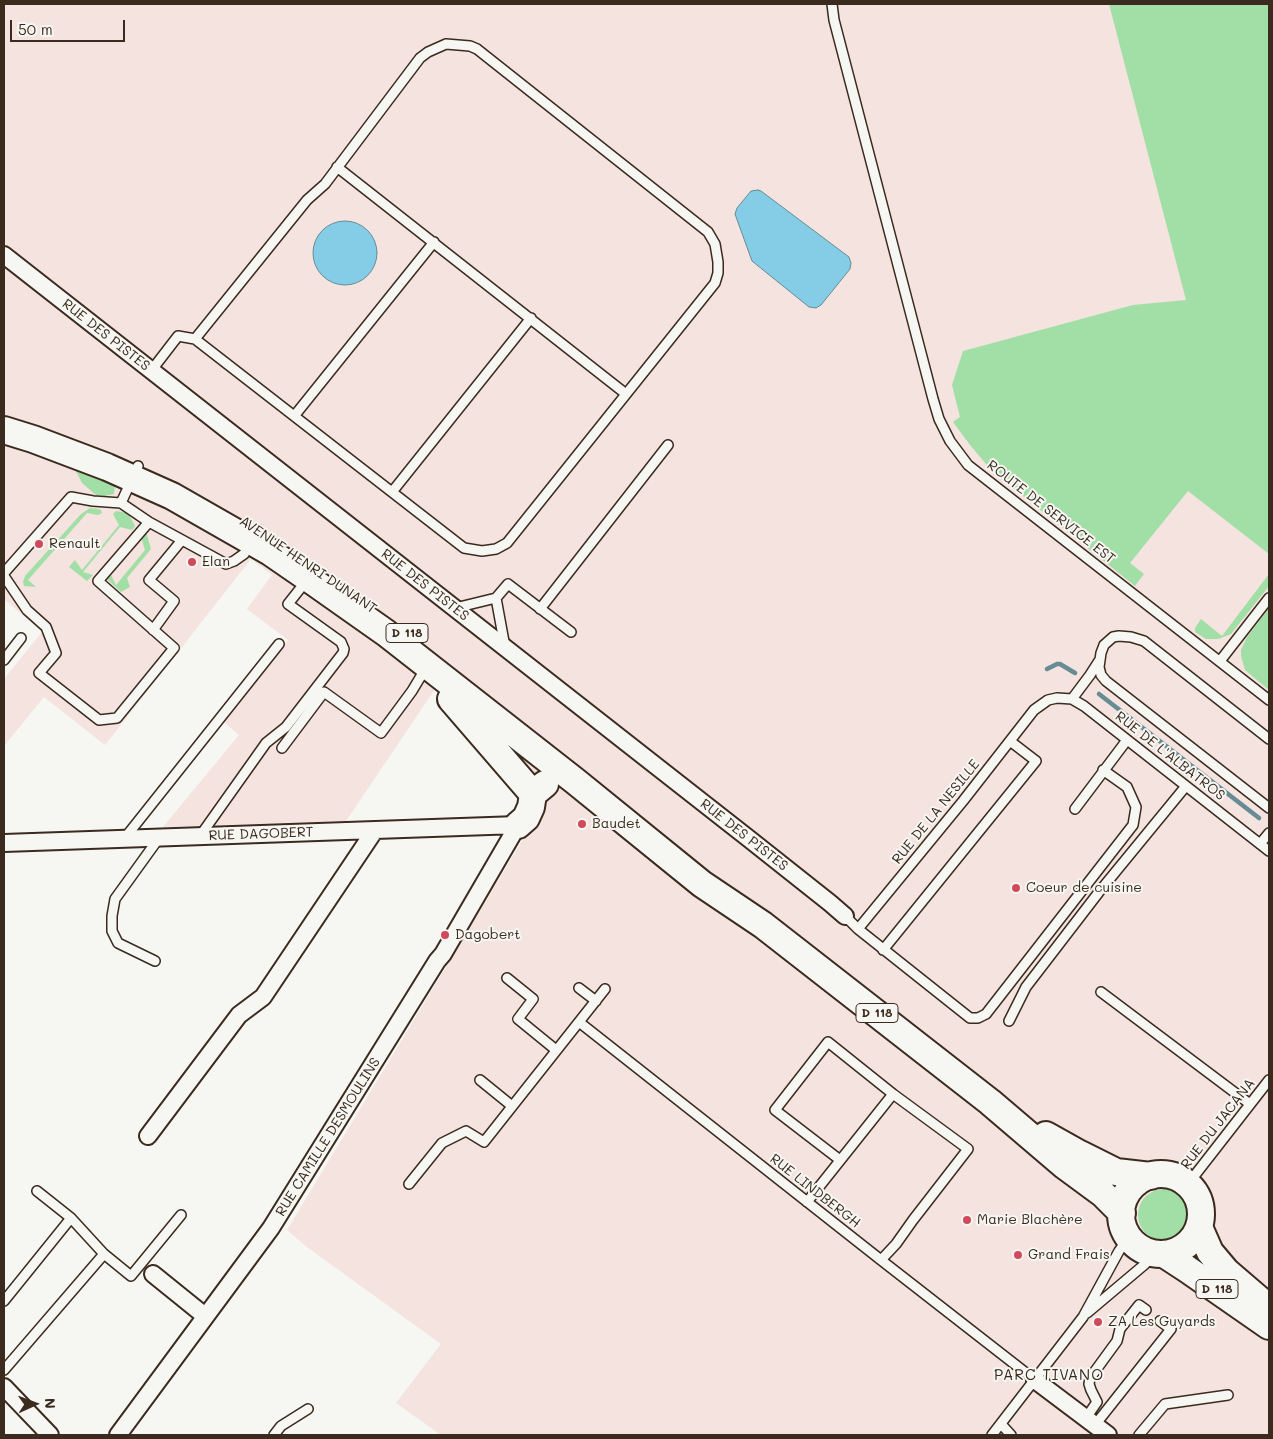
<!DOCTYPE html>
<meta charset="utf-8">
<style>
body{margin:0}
#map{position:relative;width:1273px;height:1439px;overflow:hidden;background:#f6f6f2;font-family:Mali,sans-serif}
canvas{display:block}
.frame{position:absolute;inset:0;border:5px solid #3b2a1e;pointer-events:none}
.north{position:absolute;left:10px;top:1379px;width:50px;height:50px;-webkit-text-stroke:4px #f6f6f2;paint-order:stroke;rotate:88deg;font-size:14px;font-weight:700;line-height:20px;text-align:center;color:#3b2a1e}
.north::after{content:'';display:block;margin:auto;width:18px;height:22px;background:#3b2a1e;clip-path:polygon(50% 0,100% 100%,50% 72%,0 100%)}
.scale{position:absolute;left:10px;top:20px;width:115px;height:22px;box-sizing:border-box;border:2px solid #3b2a1e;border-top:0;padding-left:6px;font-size:15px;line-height:18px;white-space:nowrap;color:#3b2a1e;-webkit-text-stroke:4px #f6f6f2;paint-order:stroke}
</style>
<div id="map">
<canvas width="1273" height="1439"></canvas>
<div class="frame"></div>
<div class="north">N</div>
<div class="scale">50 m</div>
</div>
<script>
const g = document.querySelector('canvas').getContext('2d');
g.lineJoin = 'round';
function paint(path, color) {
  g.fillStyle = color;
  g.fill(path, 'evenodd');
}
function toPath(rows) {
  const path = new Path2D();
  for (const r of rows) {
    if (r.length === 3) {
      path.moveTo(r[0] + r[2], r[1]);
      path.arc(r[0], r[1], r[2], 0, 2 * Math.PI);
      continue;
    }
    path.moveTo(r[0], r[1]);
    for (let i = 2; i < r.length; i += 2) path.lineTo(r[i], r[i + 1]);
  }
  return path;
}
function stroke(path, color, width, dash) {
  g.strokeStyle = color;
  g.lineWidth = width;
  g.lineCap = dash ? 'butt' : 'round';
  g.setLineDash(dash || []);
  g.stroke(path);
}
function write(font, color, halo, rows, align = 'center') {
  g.font = font + ' Mali,sans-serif';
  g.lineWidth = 4;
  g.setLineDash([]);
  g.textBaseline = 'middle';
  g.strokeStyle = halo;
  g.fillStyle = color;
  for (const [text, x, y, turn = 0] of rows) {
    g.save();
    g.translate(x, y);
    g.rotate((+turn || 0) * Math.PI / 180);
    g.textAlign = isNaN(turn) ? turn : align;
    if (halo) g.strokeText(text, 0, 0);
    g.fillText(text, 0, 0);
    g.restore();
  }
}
paint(toPath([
 [4,4,1269,4,1269,1435,441,1435,396,1403,441,1344,307,1247,287,1230,545,803,435,689,346,821,163,827,239,735,224,722,288,640,247,609,272,575,251,559,105,745,44,697,4,746,4,679,42,632,4,599]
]), '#f4e3de');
paint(toPath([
 [1109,4,1269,4,1269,554,1188,491,1130,563,1144,574,1135,586,992,471,970,445,953,422,960,417,952,385,963,351,1133,305,1186,300],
 [76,471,115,486,114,494,104,496,96,495,82,483],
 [90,508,98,509,101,510,102,513,98,515,87,513,28,580,36,587,24,586,23,582,25,576,81,514],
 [116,511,128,513,135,526,132,530,120,527,83,572,93,575,87,581,69,567,75,560,82,570,119,525,113,514],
 [146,532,151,549,127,578,130,587,121,592,107,579,111,575,116,585,145,550,141,537],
 [1269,574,1269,586,1231,634,1218,639,1206,639,1195,632,1195,628,1201,619,1222,636],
 [1269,608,1269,690,1245,670,1241,656,1241,650,1247,637],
 [1164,1215,26]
]), '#a2dfa6');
const water = toPath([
 [758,190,761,191,849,257,851,263,850,269,821,305,816,308,809,307,752,261,735,214,737,208,751,191,758,190],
 [345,253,32]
]);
paint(water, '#85cde6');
stroke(water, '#678c96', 1);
stroke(toPath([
 [1047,669,1057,664,1060,664,1075,673],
 [1099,694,1259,818]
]), '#678c96', 4.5);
const service = toPath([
 [832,4,834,20,933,399,939,419,950,441,968,465,1269,700],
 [446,44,470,46,477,49,708,232,715,244,718,262,718,273,715,283,507,543,496,549,482,551,464,548,195,339,307,200,325,184,420,58,428,52,446,44],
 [337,167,626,394],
 [151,371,178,336,195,339],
 [295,415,434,242],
 [138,466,121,503,149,522,217,559,226,564,234,561,244,554,259,530],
 [392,492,531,318],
 [4,573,71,497,93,501,121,503],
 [4,576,27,610,46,627,56,653,39,673,99,720,117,718,174,648,98,581,149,522],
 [455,608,496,598],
 [540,609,668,445],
 [153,630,174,601,149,580,182,540],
 [505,647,496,598,508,584,571,632],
 [4,660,21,638],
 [1220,661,1269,598],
 [1072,699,1090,675,1099,661],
 [1269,739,1144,641,1131,637,1119,636,1113,637,1104,645,1101,653,1099,667,1101,675,1106,681,1269,808],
 [282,748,324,692,381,733,412,691,427,666],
 [1075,809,1127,740],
 [200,836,266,743,286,727,343,653,344,649,341,642,288,604,307,580],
 [124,839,279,644],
 [1260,844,1269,833],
 [845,916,858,929,963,801,1034,710,1048,700,1057,698,1072,699,1084,706,1269,851],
 [858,929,970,1018,978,1018,986,1014,1133,825,1136,807,1127,787,1103,770],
 [883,950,1036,761,1010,741],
 [155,961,118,943,112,931,112,916,115,899,159,838],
 [507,978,533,999,518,1019,556,1050],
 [579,988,596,1001],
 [1101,992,1250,1104],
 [1009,1021,1026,987,1099,892,1186,786],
 [579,1022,881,1260,1035,1380],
 [480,1080,512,1106],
 [840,1160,775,1110,828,1042,893,1094],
 [409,1184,442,1143,466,1131,484,1142,605,989],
 [1188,1184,1269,1080],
 [37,1191,71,1218,104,1254,131,1276,181,1215],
 [807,1202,893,1094,968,1149,913,1220,896,1244,881,1260],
 [4,1301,71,1218],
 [1087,1313,1144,1265,1155,1254],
 [4,1370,104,1254],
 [1086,1418,1097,1402,1091,1390,1089,1384,1090,1378,1117,1341,1120,1329,1139,1305,1146,1310],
 [1001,1424,1011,1435],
 [1095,1425,1171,1329,1160,1321],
 [274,1435,281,1426,308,1409],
 [992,1435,1083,1317,1119,1251,1129,1237],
 [1139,1435,1165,1404,1228,1395]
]);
const minor = toPath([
 [4,255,748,838,830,903,845,916],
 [4,843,518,825],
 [148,1136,239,1015,263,997,375,830],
 [153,1274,205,1316],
 [1035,1380,1108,1435],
 [4,1387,50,1435],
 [118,1435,271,1228,437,961,443,954,518,825]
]);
const primary = toPath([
 [4,430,33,439,107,467,172,496,270,552,315,583,386,633,575,781,702,884,763,925,990,1102,1065,1166,1103,1194,1122,1213],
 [451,699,533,794],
 [518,825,526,818,531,807,533,794,545,784],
 [1046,1135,1080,1154,1116,1172,1151,1176],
 [1161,1214,40],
 [1199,1227,1210,1252,1226,1271,1269,1308],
 [1164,1254,1187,1269,1269,1326]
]);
stroke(service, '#3b2a1e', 12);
stroke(minor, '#3b2a1e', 20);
stroke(primary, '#3b2a1e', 30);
stroke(service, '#f6f6f2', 9);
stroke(minor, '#f6f6f2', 16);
stroke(primary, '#f6f6f2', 26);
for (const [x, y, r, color] of [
 [39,544,5,"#d1495b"],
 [192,562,5,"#d1495b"],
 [582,824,5,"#d1495b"],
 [1016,888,5,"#d1495b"],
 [445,935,5,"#d1495b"],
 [967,1220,5,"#d1495b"],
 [1018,1255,5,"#d1495b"],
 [1098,1322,5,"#d1495b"]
]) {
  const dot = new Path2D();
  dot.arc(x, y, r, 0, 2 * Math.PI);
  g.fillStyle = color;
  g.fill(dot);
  stroke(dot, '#f6f6f2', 2);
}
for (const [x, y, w] of [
 [407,633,42],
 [877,1013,42],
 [1217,1289,42]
]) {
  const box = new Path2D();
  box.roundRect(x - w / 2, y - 9.5, w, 19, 4);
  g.fillStyle = '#f6f6f2';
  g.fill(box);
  stroke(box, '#3b2a1e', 1);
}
write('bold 12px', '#3b2a1e', null, [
 ["D 118",407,633],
 ["D 118",877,1013],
 ["D 118",1217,1289]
]);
write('14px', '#3b2a1e', '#f6f6f2', [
 ["RUE DES PISTES",106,335,38],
 ["ROUTE DE SERVICE EST",1051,512,38],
 ["AVENUE HENRI DUNANT",308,565,34],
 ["RUE DES PISTES",425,585,38],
 ["RUE DE L'ALBATROS",1170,756,38],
 ["RUE DE LA NESILLE",936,812,-51],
 ["RUE DAGOBERT",261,834,-2],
 ["RUE DES PISTES",744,835,38],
 ["RUE DU JACANA",1218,1124,-52],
 ["RUE CAMILLE DESMOULINS",328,1137,-58],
 ["RUE LINDBERGH",815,1191,38]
]);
write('14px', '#3b2a1e', '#f6f6f2', [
 ["Renault",49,544],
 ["Elan",202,562],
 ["Baudet",592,824],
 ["Coeur de cuisine",1026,888],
 ["Dagobert",455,935],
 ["Marie Blachère",977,1220],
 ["Grand Frais",1028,1255],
 ["ZA Les Guyards",1108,1322]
], 'left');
g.letterSpacing = '1px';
write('15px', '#3b2a1e', '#f6f6f2', [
 ["PARC TIVANO",1049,1375]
]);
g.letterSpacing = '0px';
</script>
